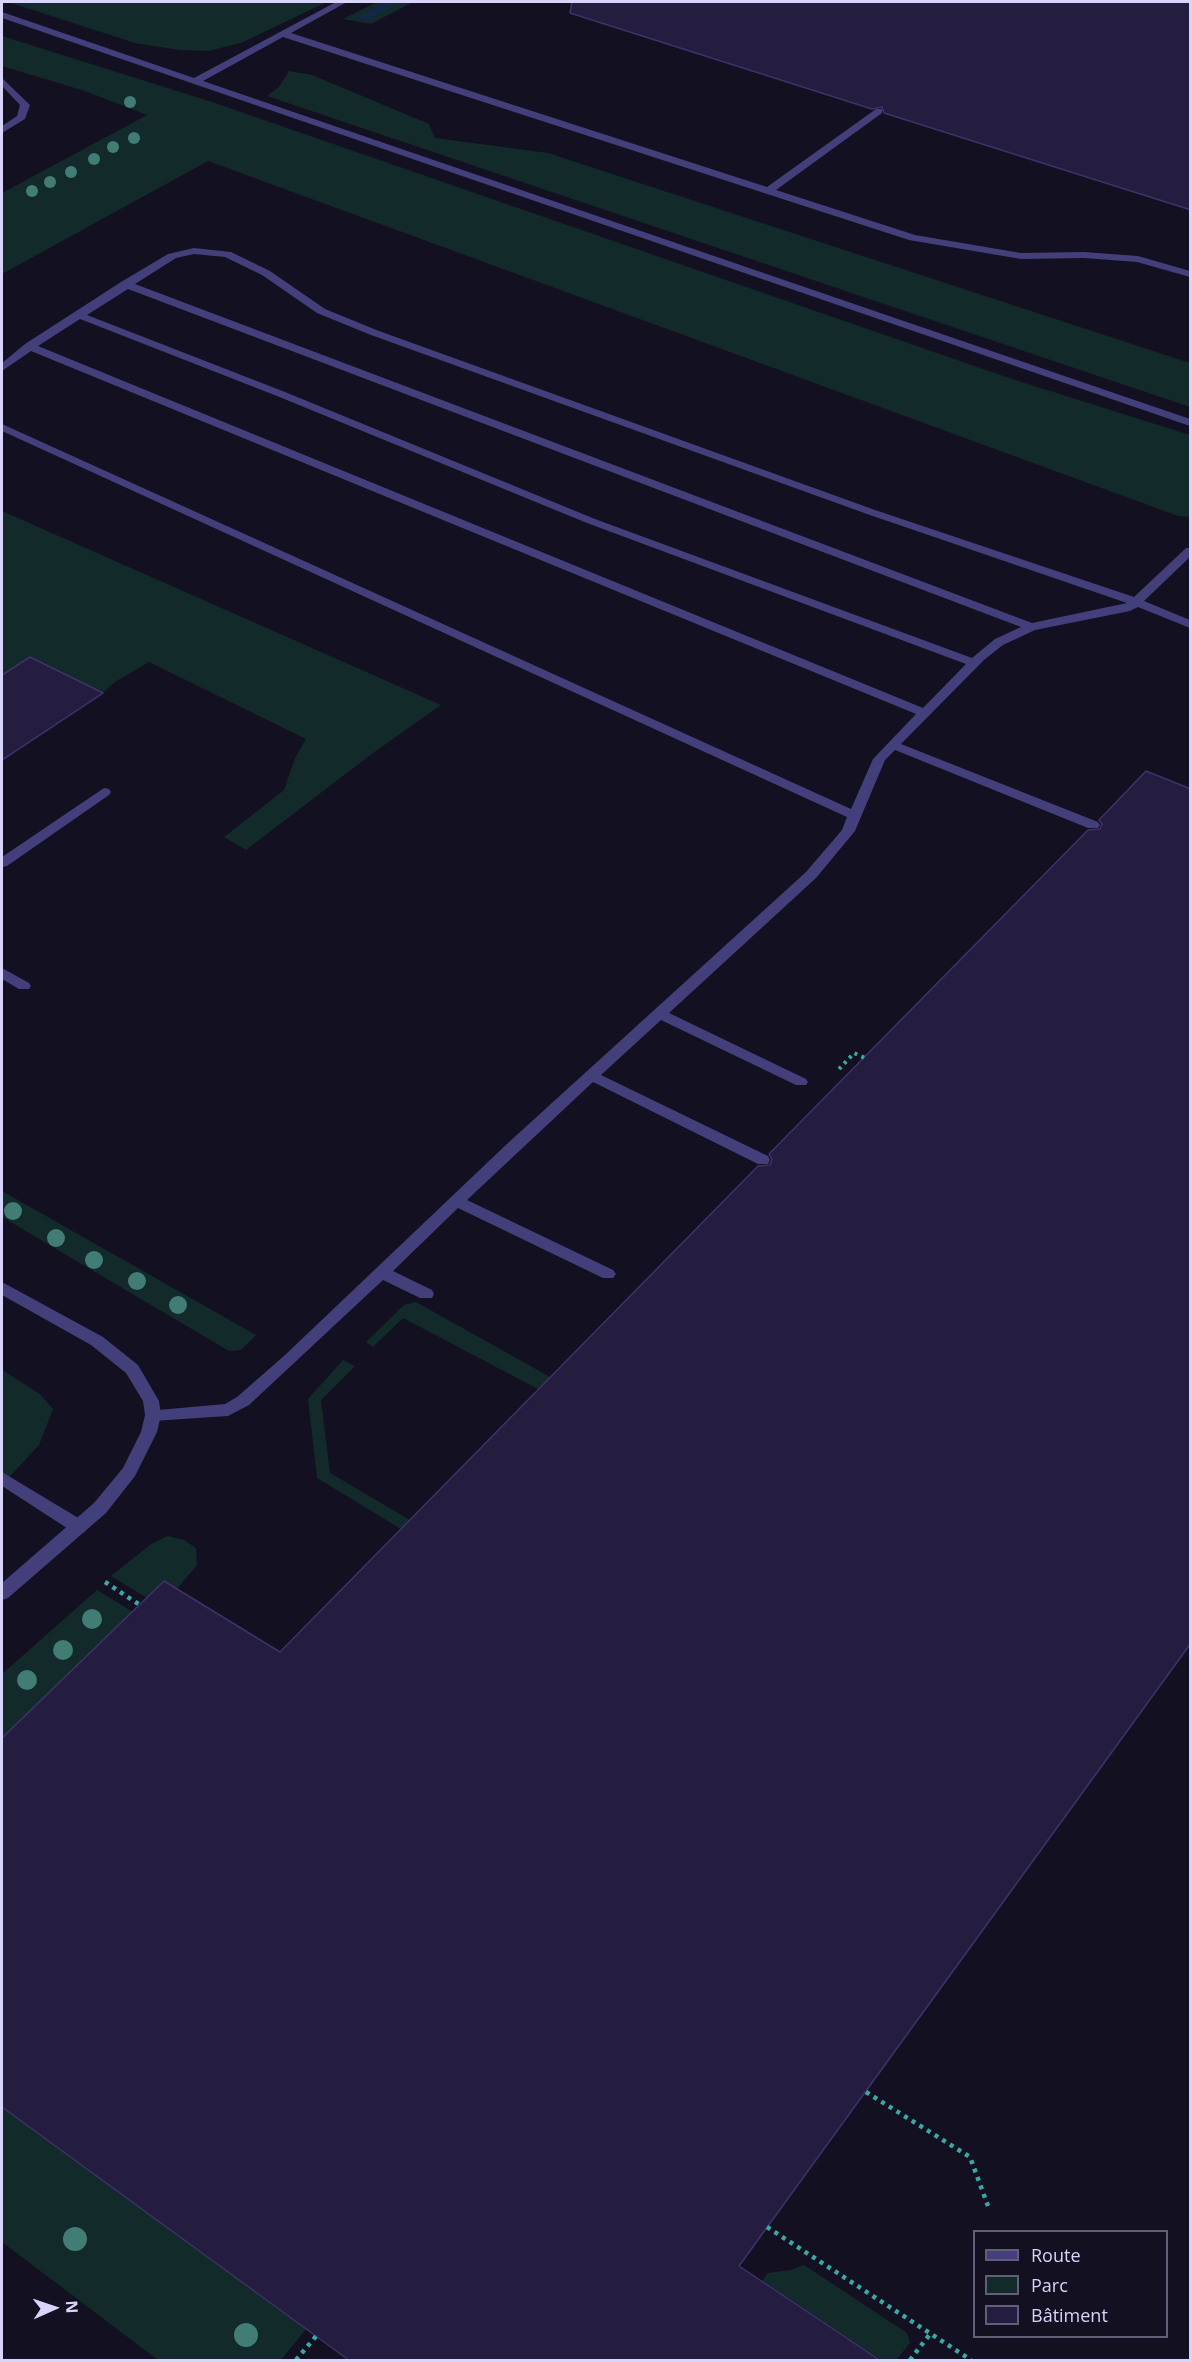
<!DOCTYPE html>
<meta charset="utf-8">
<style>
body{margin:0}
#map{position:relative;width:1192px;height:2362px;overflow:hidden;background:#131021;font-family:"Open Sans",sans-serif}
canvas{display:block}
.frame{position:absolute;inset:0;border:3px solid #d9d4fb;pointer-events:none}
.legend{position:absolute;left:973px;top:2230px;width:195px;height:108px;box-sizing:border-box;background:#131021;border:2px solid #625e78;margin:0;padding:8px 10px;list-style:none;font-size:18px;color:#d9d4fb}
.legend li{display:flex;align-items:center;gap:12px;height:30px}
.legend b{width:30px;border:2px solid #625e78}
.north{position:absolute;left:24px;top:2278px;width:60px;height:60px;-webkit-text-stroke:4px #131021;paint-order:stroke;rotate:87deg;font-size:16px;font-weight:700;line-height:24px;text-align:center;color:#d9d4fb}
.north::after{content:'';display:block;margin:auto;width:21px;height:27px;background:#d9d4fb;clip-path:polygon(50% 0,100% 100%,50% 72%,0 100%)}
</style>
<div id="map">
<canvas width="1192" height="2362"></canvas>
<div class="frame"></div>
<ul class="legend">
<li><b style="height:8px;background:#423f7b"></b>Route</li>
<li><b style="height:16px;background:#132a2a"></b>Parc</li>
<li><b style="height:16px;background:#251d40"></b>Bâtiment</li>
</ul>
<div class="north">N</div>
</div>
<script>
const g = document.querySelector('canvas').getContext('2d');
g.lineJoin = 'round';
function paint(path, color) {
  g.fillStyle = color;
  g.fill(path, 'evenodd');
}
function toPath(rows) {
  const path = new Path2D();
  for (const r of rows) {
    path.moveTo(r[0], r[1]);
    for (let i = 2; i < r.length; i += 2) path.lineTo(r[i], r[i + 1]);
  }
  return path;
}
function stroke(path, color, width, dash) {
  g.strokeStyle = color;
  g.lineWidth = width;
  g.lineCap = dash ? 'butt' : 'round';
  g.setLineDash(dash || []);
  g.stroke(path);
}
paint(toPath([
 [8,2,327,2,241,43,208,51,180,50,135,43],
 [377,2,413,2,371,24,343,19],
 [2,36,212,102,1009,378,1190,435,1190,517,1178,516,208,161,2,274,2,193,147,115,85,91,2,66],
 [289,71,312,75,429,124,435,138,548,153,1190,363,1190,407,267,96,279,87],
 [2,511,441,705,373,753,246,850,224,837,284,790,295,758,306,739,149,662,115,682,103,693,30,657,2,675],
 [2,1191,256,1335,241,1350,229,1351,2,1217],
 [416,1302,509,1354,550,1377,538,1389,403,1318,373,1347,366,1342,404,1305],
 [343,1360,355,1366,321,1400,330,1473,410,1520,401,1529,317,1478,308,1399],
 [2,1370,40,1394,53,1409,39,1445,2,1485],
 [168,1536,184,1540,196,1548,197,1565,177,1589,147,1598,111,1576,151,1544],
 [97,1590,133,1612,2,1738,2,1674],
 [2,2107,306,2329,281,2360,158,2360,2,2242],
 [804,2265,907,2333,910,2343,896,2360,881,2360,762,2281,768,2273,791,2270]
]), '#132a2a');
paint(toPath([
 [385,2,399,2,367,21,357,18,385,2]
]), '#142746');
const building = toPath([
 [572,2,1191,2,1191,210,884,113,882,107,872,109,570,13,572,2],
 [30,657,103,693,2,760,2,675,30,657],
 [1146,771,1191,789,1191,1643,739,2266,881,2361,350,2361,2,2107,2,1738,164,1581,280,1652,758,1166,770,1165,772,1159,769,1154,1088,830,1100,829,1102,824,1099,820,1146,771]
]);
paint(building, '#251d40');
stroke(building, '#3e326a', 1.5);
stroke(toPath([
 [839,1069,854,1053,865,1058]
]), '#3aa8a4', 4, [3, 4.5]);
stroke(toPath([
 [105,1582,140,1605],
 [866,2092,970,2157,988,2206],
 [767,2227,971,2360],
 [296,2360,317,2335],
 [910,2360,930,2334]
]), '#3aa8a4', 4.5, [4, 5]);
paint(toPath([
 [336,2,347,2,291,33,767,187,876,109,882,109,882,113,776,190,915,235,1021,253,1084,252,1138,256,1190,271,1190,277,1137,262,1084,258,1021,259,909,240,283,37,203,81,1190,419,1190,426,2,18,2,12,5,13,194,78,336,2],
 [2,78,30,105,25,119,2,133,2,126,17,116,20,105,2,86,2,78],
 [194,248,231,252,270,271,325,309,379,331,875,510,1134,597,1186,548,1190,548,1190,557,1144,601,1190,620,1190,628,1138,607,1130,611,1035,630,1003,645,984,660,901,744,1098,822,1100,825,1098,828,1088,828,895,750,885,760,855,831,816,878,669,1013,806,1079,808,1082,806,1085,796,1085,661,1020,601,1075,768,1156,770,1160,768,1164,758,1164,593,1082,467,1200,613,1270,616,1274,613,1278,603,1278,458,1208,393,1271,432,1290,434,1294,432,1298,420,1298,383,1280,249,1405,228,1416,153,1421,147,1419,145,1415,147,1411,225,1404,237,1397,285,1355,509,1142,806,872,842,830,847,817,2,431,2,424,851,809,873,759,916,714,31,351,2,371,2,363,25,344,121,282,168,254,194,248],
 [194,254,225,257,262,275,317,313,371,335,867,514,1127,603,1032,623,135,284,176,258,194,254],
 [128,289,1021,627,995,639,972,658,595,519,285,392,87,315,128,289],
 [80,319,277,396,587,523,966,664,923,708,38,346,80,319],
 [104,788,109,789,111,792,109,795,7,866,2,867,2,857,104,788],
 [2,968,29,983,31,986,29,989,19,989,2,979,2,968],
 [2,1472,85,1522,87,1527,85,1532,79,1533,73,1532,2,1486,2,1472]
]), '#423f7b');
paint(toPath([
 [2,1282,103,1337,138,1365,159,1401,161,1415,157,1432,135,1476,106,1513,8,1598,2,1600,2,1583,94,1503,123,1468,141,1432,145,1415,143,1401,126,1373,91,1345,2,1295,2,1282]
]), '#423f7b');
g.fillStyle = '#417c75';
for (const [x, y, r] of [
 [130,102,6],
 [134,138,6],
 [113,147,6],
 [94,159,6],
 [71,172,6],
 [50,182,6],
 [32,191,6],
 [13,1211,9],
 [56,1238,9],
 [94,1260,9],
 [137,1281,9],
 [178,1305,9],
 [92,1619,10],
 [63,1650,10],
 [27,1680,10],
 [75,2239,12],
 [246,2335,12]
]) {
  g.beginPath();
  g.arc(x, y, r, 0, 2 * Math.PI);
  g.fill();
}
</script>
